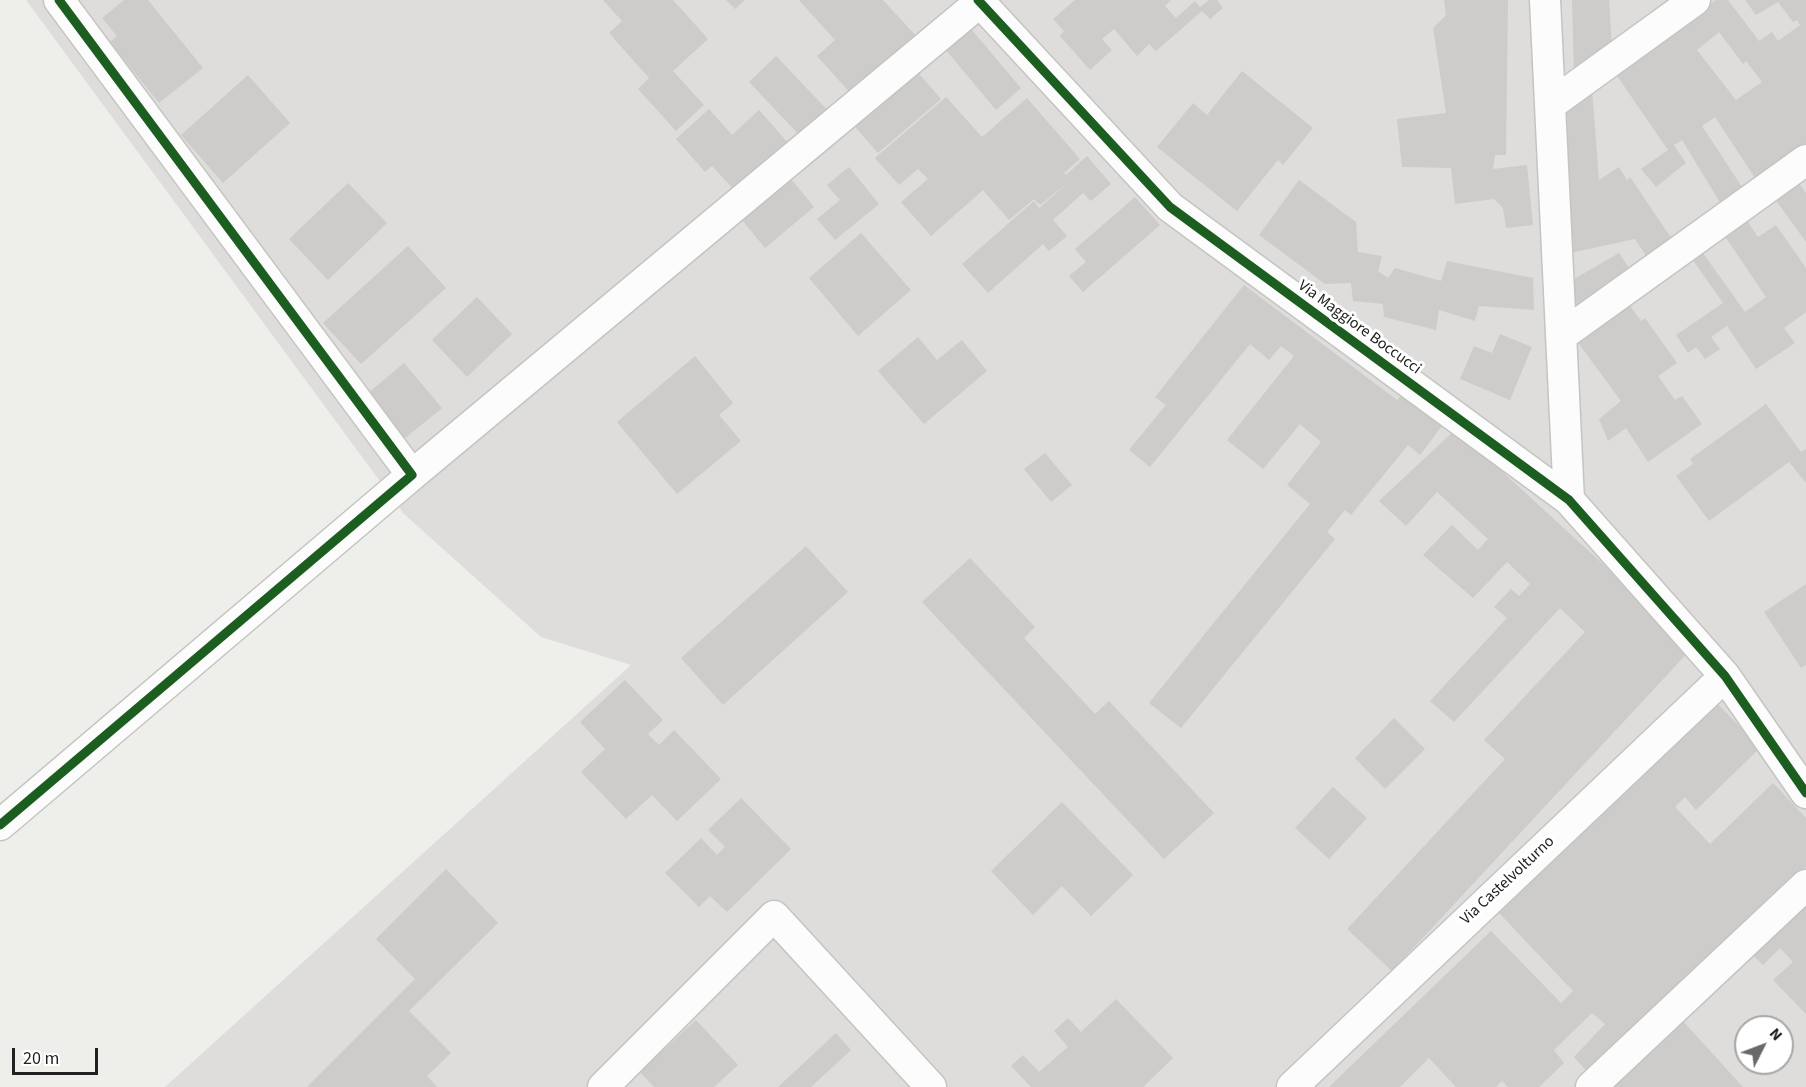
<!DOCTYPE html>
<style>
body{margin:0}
#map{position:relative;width:1806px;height:1087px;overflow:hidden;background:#eeeeea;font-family:"Source Sans 3",sans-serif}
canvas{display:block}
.north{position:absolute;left:1734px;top:1015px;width:60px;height:60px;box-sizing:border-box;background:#fff;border:2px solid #a6a6a6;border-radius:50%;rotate:48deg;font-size:16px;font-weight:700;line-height:24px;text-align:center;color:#212121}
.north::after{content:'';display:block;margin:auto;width:21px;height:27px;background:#696967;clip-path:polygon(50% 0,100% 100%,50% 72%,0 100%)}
.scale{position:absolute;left:12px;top:1048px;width:86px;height:27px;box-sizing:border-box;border:3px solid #212121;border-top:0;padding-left:8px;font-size:18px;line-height:21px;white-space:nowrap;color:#212121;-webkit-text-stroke:4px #fff;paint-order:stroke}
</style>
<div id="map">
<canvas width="1806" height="1087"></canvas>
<div class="north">N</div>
<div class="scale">20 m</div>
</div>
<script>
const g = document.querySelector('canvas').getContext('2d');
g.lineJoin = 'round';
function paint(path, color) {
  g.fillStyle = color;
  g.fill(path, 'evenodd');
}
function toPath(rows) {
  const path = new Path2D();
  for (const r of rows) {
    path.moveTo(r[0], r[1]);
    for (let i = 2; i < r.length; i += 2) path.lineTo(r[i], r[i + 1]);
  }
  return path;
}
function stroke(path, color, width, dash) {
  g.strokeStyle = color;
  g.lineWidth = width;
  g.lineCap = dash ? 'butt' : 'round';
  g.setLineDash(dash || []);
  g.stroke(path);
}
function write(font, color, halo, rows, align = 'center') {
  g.font = font + ' "Source Sans 3",sans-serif';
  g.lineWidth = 6;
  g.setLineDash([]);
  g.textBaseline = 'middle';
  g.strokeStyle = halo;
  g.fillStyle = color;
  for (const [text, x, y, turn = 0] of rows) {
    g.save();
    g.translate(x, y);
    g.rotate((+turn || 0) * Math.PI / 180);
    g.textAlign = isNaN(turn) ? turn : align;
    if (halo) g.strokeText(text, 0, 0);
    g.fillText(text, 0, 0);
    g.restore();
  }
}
paint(toPath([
 [26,0,1806,0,1806,1087,165,1087,631,665,541,637,404,514],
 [1746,1027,1782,1027,1782,1063,1746,1063]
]), '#dedddb');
paint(toPath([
 [124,0,148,0,203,68,159,103,110,42,117,36,102,18],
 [603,0,673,0,708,39,673,71,704,105,676,131,638,89,649,78,609,33,622,21],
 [726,0,745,0,735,9],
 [799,0,883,0,917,37,853,96,817,56,835,40],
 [1075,0,1171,0,1165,6,1176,18,1195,1,1200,7,1209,0,1217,0,1223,8,1210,19,1202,11,1156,51,1149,44,1137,56,1114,29,1102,39,1112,50,1090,70,1060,36,1064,31,1053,19],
 [1444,0,1508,0,1506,155,1495,155,1493,169,1527,165,1533,225,1506,228,1503,208,1494,199,1455,204,1451,168,1402,167,1397,119,1446,113,1433,28,1446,15],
 [1572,0,1609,0,1612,47,1574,76],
 [1716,0,1728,0,1759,41,1772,32,1778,41,1800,25,1797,20,1793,22,1778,2,1756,15,1745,0,1806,0,1806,149,1759,184,1715,117,1702,126,1746,193,1724,209,1682,140,1674,145,1686,163,1656,187,1641,169,1668,150,1615,73],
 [1719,32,1743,64,1746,61,1762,82,1736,100,1697,50],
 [965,22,1021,88,996,110,940,43],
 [776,56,833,116,806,142,749,82],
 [914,68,941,99,878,153,851,122],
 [1242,71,1313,128,1283,165,1278,160,1237,211,1157,147,1193,103,1207,115],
 [248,75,290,123,223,183,181,135],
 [1592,89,1599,180,1619,167,1627,180,1630,177,1676,245,1651,263,1635,239,1570,253,1567,108],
 [946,97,982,137,1027,98,1080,159,1064,173,1066,175,1087,156,1111,184,1091,201,1083,193,1053,220,1067,236,1049,251,1043,244,988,293,962,264,1034,201,1039,208,1071,180,1040,205,1034,199,1009,220,983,190,931,236,901,202,928,179,918,169,899,185,875,158],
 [709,109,732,135,759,110,789,144,736,192,712,166,705,172,676,139],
 [849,167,879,204,835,240,817,219,840,200,827,185],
 [787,174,814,207,765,248,738,215],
 [1795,178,1806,193,1806,242,1772,195],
 [1299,180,1356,222,1358,252,1382,256,1378,271,1388,278,1395,268,1441,281,1447,261,1533,278,1534,310,1479,306,1475,321,1439,310,1436,330,1384,317,1383,304,1353,301,1351,283,1325,284,1259,235],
 [348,183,387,223,328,280,289,239],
 [1135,197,1160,225,1083,292,1069,276,1086,262,1075,249],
 [1744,216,1758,237,1776,225,1806,268,1806,312,1784,328,1795,343,1756,369,1727,326,1711,337,1720,349,1705,359,1696,347,1688,353,1676,335,1723,303,1690,256,1700,249,1745,312,1766,297,1722,232],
 [861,233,911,290,858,336,809,278],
 [408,246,446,288,361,364,323,323],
 [1619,253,1633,274,1576,311,1574,279],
 [1244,285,1397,400,1409,386,1448,418,1420,455,1408,445,1351,515,1345,510,1327,532,1335,539,1181,728,1149,703,1310,504,1287,485,1321,442,1300,424,1263,469,1227,440,1294,356,1281,346,1269,360,1250,344,1150,467,1129,450,1166,405,1155,397],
 [477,297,512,334,467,377,432,340],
 [1627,302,1641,321,1645,318,1677,363,1658,376,1675,400,1682,396,1702,424,1648,462,1626,428,1608,441,1599,419,1621,401,1576,340],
 [1500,334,1532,347,1510,400,1460,379,1474,346,1492,353],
 [918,337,937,360,962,340,987,371,924,424,878,371],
 [695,356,733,403,719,415,741,441,677,494,617,422],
 [404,363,442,408,404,439,367,394],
 [1766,404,1801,452,1806,449,1806,483,1789,462,1709,521,1676,476,1693,464,1690,459],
 [1456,429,1693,647,1392,971,1347,929,1505,759,1484,740,1585,632,1560,608,1454,722,1430,701,1507,618,1494,607,1511,589,1519,596,1530,584,1507,562,1473,598,1423,555,1452,525,1478,550,1488,539,1437,492,1406,526,1379,501],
 [1045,453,1072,485,1051,502,1024,469],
 [806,546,848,592,723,705,681,658],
 [970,558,1035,627,1024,638,1095,714,1109,701,1214,813,1164,859,922,602],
 [1806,584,1806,665,1801,668,1764,612],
 [625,680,663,720,648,734,659,745,674,730,721,779,677,821,652,795,626,819,581,772,605,749,580,722],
 [1717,703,1760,748,1696,810,1685,797,1675,807,1710,844,1773,783,1806,818,1806,867,1590,1075,1574,1057,1605,1024,1592,1013,1554,1050,1564,1063,1539,1087,1508,1087,1502,1081,1496,1087,1456,1087,1429,1058,1400,1087,1329,1087,1491,931,1561,1003,1573,991,1499,913],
 [1394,718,1425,749,1385,789,1355,758],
 [1333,787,1367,818,1329,859,1295,828],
 [741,798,791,849,727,912,710,896,699,907,665,873,701,838,717,855,725,847,708,830],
 [1062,802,1133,875,1091,916,1062,886,1033,915,991,871],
 [446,869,498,923,409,1011,451,1053,427,1076,437,1087,307,1087,415,979,376,939],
 [1806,892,1806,1014,1773,980,1793,962,1780,948,1763,965,1747,949],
 [1116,999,1173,1058,1143,1087,1031,1087,1011,1066,1023,1055,1039,1072,1068,1047,1054,1031,1068,1018,1081,1032],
 [1680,1018,1743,1087,1611,1087],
 [696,1020,738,1065,714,1087,654,1087,640,1072],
 [836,1033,851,1050,811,1087,778,1087]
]), '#cdccca');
const minor = toPath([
 [978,0,1170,207,1569,500,1725,676,1806,793],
 [1545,0,1569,500],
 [1550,105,1695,0],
 [1561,336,1806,160],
 [412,475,980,2],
 [0,825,412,475,59,0],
 [603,1087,774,916,931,1087],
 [1292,1087,1725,676],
 [1591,1087,1806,885]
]);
stroke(minor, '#c4c4c2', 33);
stroke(minor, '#fcfcfc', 30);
stroke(toPath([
 [978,0,1170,207,1569,500,1725,676,1806,793],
 [0,825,412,475,59,0]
]), '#1b5e20', 9);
write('16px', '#212121', '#fff', [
 ["Via Maggiore Boccucci",1359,328,36],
 ["Via Castelvolturno",1508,881,-43]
]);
</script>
